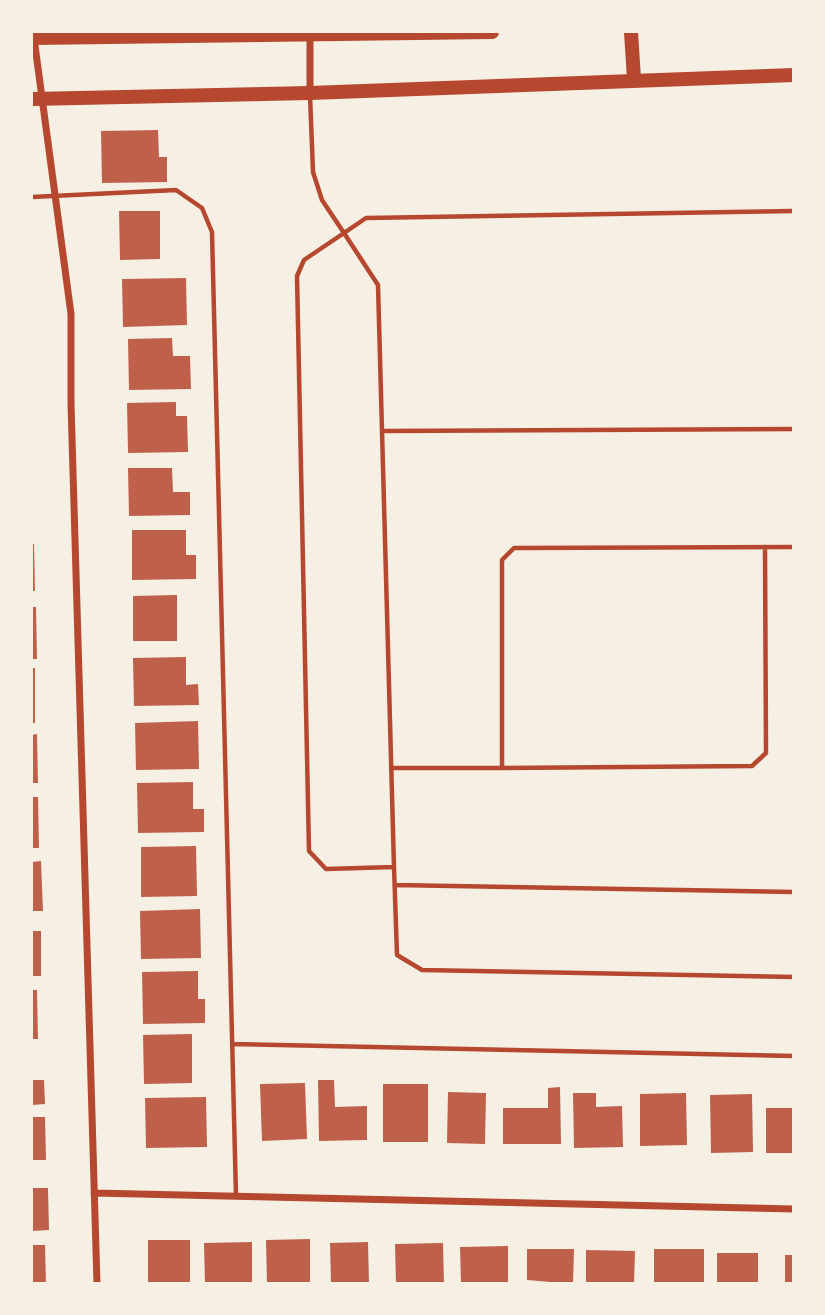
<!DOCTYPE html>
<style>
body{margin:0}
#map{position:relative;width:825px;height:1315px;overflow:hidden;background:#f6efe4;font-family:"Source Sans 3",sans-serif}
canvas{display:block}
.frame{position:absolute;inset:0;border:33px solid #f6efe4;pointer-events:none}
</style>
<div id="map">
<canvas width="825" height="1315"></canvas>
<div class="frame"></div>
</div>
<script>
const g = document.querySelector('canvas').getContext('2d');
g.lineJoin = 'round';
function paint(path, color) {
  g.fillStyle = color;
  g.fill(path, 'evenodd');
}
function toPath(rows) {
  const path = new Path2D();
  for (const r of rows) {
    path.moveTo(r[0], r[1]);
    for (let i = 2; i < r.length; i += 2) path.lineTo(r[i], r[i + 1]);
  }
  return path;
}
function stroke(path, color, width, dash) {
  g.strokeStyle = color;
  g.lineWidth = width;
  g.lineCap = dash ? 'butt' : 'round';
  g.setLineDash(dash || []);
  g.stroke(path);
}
paint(toPath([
 [158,130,159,157,167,157,167,182,102,183,101,131],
 [119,211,160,211,160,259,120,260],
 [186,278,187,325,123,327,122,279],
 [172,338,173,356,190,356,191,389,129,390,128,339],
 [176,402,176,416,187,416,188,452,128,453,127,403],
 [128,468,172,468,173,492,190,492,190,515,129,516],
 [132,530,186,530,186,555,196,555,196,579,132,580],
 [32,544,34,544,35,591,32,591],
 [177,595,177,641,133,641,133,596],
 [32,607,36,607,37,659,32,659],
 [186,657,186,685,198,684,199,705,134,706,133,658],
 [32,668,35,668,35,723,32,723],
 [198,721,199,769,136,770,135,723],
 [37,734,38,783,32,783,32,735],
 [193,782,193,809,204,809,204,832,138,833,137,783],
 [32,797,38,797,39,848,32,848],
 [196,846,197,896,141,897,141,847],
 [41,861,43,911,32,911,32,862],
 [200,909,201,958,141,959,140,911],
 [32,931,41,931,41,976,32,976],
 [198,971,198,999,205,999,205,1023,143,1024,142,972],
 [32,990,37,990,38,1039,32,1039],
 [192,1034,192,1083,144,1084,143,1035],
 [32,1080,44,1080,45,1104,32,1105],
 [318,1080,334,1080,335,1107,367,1106,367,1140,319,1141],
 [305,1083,307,1139,262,1141,260,1084],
 [383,1084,428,1084,428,1142,383,1142],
 [560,1087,561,1144,503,1144,503,1108,548,1108,548,1088],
 [448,1092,486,1093,485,1144,447,1143],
 [573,1093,596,1093,596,1107,622,1106,623,1147,574,1148],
 [686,1093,687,1145,640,1146,640,1094],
 [752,1094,753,1152,711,1153,710,1095],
 [206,1097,207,1147,146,1148,145,1098],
 [766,1108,794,1108,794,1153,766,1153],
 [32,1117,45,1117,46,1160,32,1160],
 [32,1188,48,1188,49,1230,32,1231],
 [310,1239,310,1284,267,1284,266,1240],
 [148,1240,190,1240,190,1284,148,1284],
 [252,1242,252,1283,205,1284,204,1243],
 [368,1242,369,1284,331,1284,330,1243],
 [443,1243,444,1284,396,1284,395,1244],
 [32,1245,45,1245,46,1284,32,1284],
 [508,1246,508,1283,461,1284,460,1247],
 [527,1249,574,1249,573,1284,527,1280],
 [654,1249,704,1249,704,1284,654,1284],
 [586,1250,635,1251,634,1284,586,1284],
 [717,1253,758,1253,758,1284,717,1284],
 [785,1255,794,1255,794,1284,785,1284]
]), '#bf614a');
stroke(toPath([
 [310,95,313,172,322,200,344,233,304,260,297,276,309,851,326,869,394,867,397,955,422,970,794,977],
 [32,197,176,190,202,208,212,232,236,1196],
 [382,431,794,429],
 [391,768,502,768,502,560,514,548,794,547],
 [502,768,752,766,766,753,765,547],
 [394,867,378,285,344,233,366,218,794,211],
 [395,885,794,892],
 [232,1044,794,1056]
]), '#b5482f', 4.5);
stroke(toPath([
 [34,38,71,314,71,404,97,1284],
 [310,93,310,32],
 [94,1193,794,1209]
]), '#b5482f', 7);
stroke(toPath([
 [631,32,634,79],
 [32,38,492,32],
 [32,99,310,93,794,75]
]), '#b5482f', 14);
</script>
